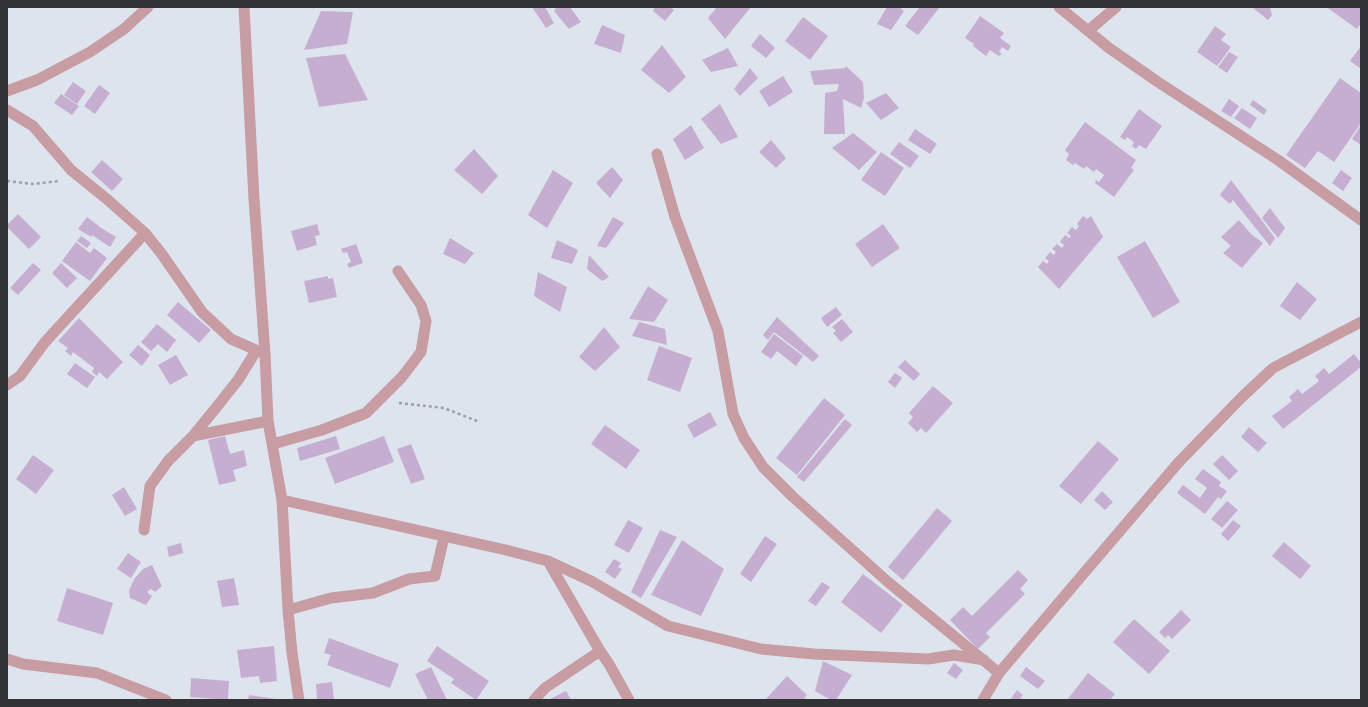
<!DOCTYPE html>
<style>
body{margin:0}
#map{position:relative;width:1368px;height:707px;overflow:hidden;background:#dee4ee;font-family:"Open Sans",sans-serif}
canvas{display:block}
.frame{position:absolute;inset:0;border:8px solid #313337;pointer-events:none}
</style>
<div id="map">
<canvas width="1368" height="707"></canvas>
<div class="frame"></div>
</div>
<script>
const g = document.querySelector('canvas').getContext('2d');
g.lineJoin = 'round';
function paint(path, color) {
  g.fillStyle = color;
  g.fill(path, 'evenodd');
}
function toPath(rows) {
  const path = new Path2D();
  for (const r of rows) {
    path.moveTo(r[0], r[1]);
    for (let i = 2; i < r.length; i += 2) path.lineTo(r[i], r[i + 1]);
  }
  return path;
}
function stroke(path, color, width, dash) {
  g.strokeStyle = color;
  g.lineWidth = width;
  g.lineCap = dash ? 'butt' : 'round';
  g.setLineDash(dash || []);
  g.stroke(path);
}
paint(toPath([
 [532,7,545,7,554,23,546,28],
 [557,7,570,7,581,22,569,29,554,11],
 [655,7,670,7,674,10,665,21,653,11],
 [717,7,751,7,725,39,708,18],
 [887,7,899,7,904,11,891,30,877,24],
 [920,7,940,7,918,35,905,26],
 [1252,7,1270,7,1272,15,1268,20],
 [1326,7,1361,7,1361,23,1357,29],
 [321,11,353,12,347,44,304,50],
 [980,16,1004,33,1000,38,1011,46,1008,51,1002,47,999,52,1002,54,999,56,990,50,986,56,973,46,974,44,965,38],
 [803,17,828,36,810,60,785,41],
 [602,25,625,35,621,53,594,44],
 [1215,26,1226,34,1221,40,1231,47,1217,66,1197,52],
 [760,34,775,48,766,58,751,46],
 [662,45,686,77,669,93,641,70],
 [1361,46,1361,69,1350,61],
 [728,48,738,66,711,72,702,60],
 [1229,52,1238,57,1227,73,1218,67],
 [345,54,368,100,319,107,306,58],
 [846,66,863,82,864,98,861,108,843,99,845,134,824,134,825,93,837,91,839,84,814,85,810,71,845,68],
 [750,68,758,78,740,96,734,89],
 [783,76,793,92,769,107,759,91],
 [1340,78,1361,93,1361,123,1334,162,1318,151,1305,168,1286,155],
 [73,82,86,91,77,104,64,95],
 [99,85,110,93,95,114,84,106],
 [886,93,899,108,881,120,866,103],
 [61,94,79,106,72,115,54,103],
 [1229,99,1239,106,1231,117,1221,111],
 [1253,100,1267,110,1264,115,1250,105],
 [720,104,738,137,721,144,701,119],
 [1242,108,1257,118,1250,129,1234,118],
 [1139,109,1162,126,1146,149,1139,145,1136,149,1132,146,1134,142,1127,137,1125,140,1120,137],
 [1085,122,1136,160,1131,168,1134,170,1114,197,1095,183,1096,180,1099,182,1104,175,1096,169,1094,172,1086,166,1084,169,1075,163,1073,165,1066,160,1069,154,1065,150],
 [691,125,704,148,685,160,673,139],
 [1361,125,1361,145,1352,139],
 [915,129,937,144,930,154,908,140],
 [853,133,877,152,859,170,832,148],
 [771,140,786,158,776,168,759,152],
 [899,142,919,156,910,168,890,154],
 [474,149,498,176,482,194,454,170],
 [881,152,904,168,885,196,861,180],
 [102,160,123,179,112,191,91,172],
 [612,167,623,180,610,198,596,183],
 [553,170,573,183,547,228,528,215],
 [1341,170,1352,178,1343,191,1332,183],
 [1231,180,1275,238,1270,246,1233,200,1230,204,1220,195],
 [1270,208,1285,228,1278,238,1262,218],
 [18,214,41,237,29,249,7,227,7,225],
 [1083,216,1087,219,1091,216,1103,237,1059,289,1038,267,1043,261,1047,264,1049,261,1045,258,1050,252,1054,255,1056,252,1052,249,1057,244,1062,248,1064,245,1060,242,1065,235,1069,238,1071,236,1067,233,1072,227,1076,230,1079,226,1077,224],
 [87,217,99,226,98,226,116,237,110,247,92,235,91,237,78,229],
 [613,217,624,223,606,248,597,246],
 [1239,220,1251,234,1263,243,1242,268,1223,253,1231,246,1221,237],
 [317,224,320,235,315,236,317,245,297,251,291,231],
 [883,224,900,248,872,267,855,244],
 [81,236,91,243,87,248,77,241],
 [450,238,474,253,465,264,443,254],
 [557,240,578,250,572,264,551,258],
 [1145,241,1180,302,1153,318,1117,257],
 [76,242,90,253,94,248,107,258,90,281,62,261],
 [356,244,363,263,349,268,347,264,351,262,347,252,343,253,341,249],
 [589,255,609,277,602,281,587,269],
 [33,263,41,270,18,295,10,288],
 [61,263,77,278,67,288,52,273],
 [538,272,567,287,560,312,534,296],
 [328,276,328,279,333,278,337,297,309,303,304,281],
 [1297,282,1317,299,1300,320,1280,306],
 [648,286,668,300,654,322,629,319],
 [178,302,211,330,199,343,167,315],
 [836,307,842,315,827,327,821,318],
 [777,317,819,356,813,362,774,332,768,340,763,335],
 [79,318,123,362,107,379,99,372,97,376,92,372,94,368,73,352,71,356,65,351,68,348,58,341],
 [842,319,853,332,841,342,833,333,836,331,832,327],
 [639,322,665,329,667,345,632,336],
 [157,324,176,340,167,352,158,344,151,351,141,342],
 [604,327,620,347,595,371,579,357],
 [774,334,803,356,796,366,777,351,771,359,761,352],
 [138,345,150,355,142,366,129,355],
 [659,346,692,358,680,392,647,380],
 [1354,354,1361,363,1361,367,1283,429,1272,416,1292,401,1289,397,1298,389,1302,394,1319,381,1315,376,1324,368,1329,374],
 [176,355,188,375,170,385,158,365],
 [905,360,920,374,914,381,898,367],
 [75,363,95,377,87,388,67,374],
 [895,373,902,378,895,388,888,382],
 [933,386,953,403,926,433,921,428,917,432,908,423,913,417,909,413],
 [824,398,845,415,797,475,776,458],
 [710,412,717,425,694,438,687,425],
 [845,419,852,425,804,482,797,477],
 [605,425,640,450,626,469,591,444],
 [1249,427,1267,443,1258,452,1241,437],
 [225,436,230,454,244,450,247,466,233,470,236,481,219,485,208,440],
 [336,436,340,449,300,461,297,448],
 [384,436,394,462,335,484,325,458],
 [1098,441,1119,459,1081,504,1059,486],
 [411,444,425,479,411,484,397,449],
 [33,455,54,470,36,494,16,479],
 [1222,455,1238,471,1229,480,1213,464],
 [1203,469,1221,482,1219,486,1227,491,1221,499,1218,497,1205,514,1177,493,1183,485,1200,498,1207,488,1195,479],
 [124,487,137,509,125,516,112,495],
 [1102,491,1113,502,1105,510,1094,500],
 [1227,501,1238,510,1222,528,1211,519],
 [937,508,952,521,903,580,888,567],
 [628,520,643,528,629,553,614,545],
 [1233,520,1241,526,1228,541,1221,534],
 [660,530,677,537,641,598,631,592],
 [765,536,777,544,751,582,740,574],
 [682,540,724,569,701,616,651,595],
 [1284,542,1311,566,1300,579,1272,556],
 [181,543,183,553,169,557,167,547],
 [128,553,141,562,131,578,117,569],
 [614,559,621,563,618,567,622,569,615,579,605,572],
 [152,565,162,586,155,592,151,589,147,592,152,596,146,605,130,598,129,590,135,578,143,569],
 [1018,570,1028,580,1020,589,1025,594,986,633,990,637,978,649,950,620,963,607,972,616],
 [863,574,903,605,881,633,841,602],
 [234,578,239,605,222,607,217,581],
 [822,582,830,587,816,606,808,601],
 [67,588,113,603,103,635,57,621],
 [1181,610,1191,620,1172,639,1168,635,1165,638,1159,632],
 [1134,619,1170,651,1149,674,1113,642],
 [329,638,399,664,390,688,327,665,331,655,324,653],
 [274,646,277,681,260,683,259,676,241,678,237,650],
 [437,646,489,681,476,700,451,683,454,679,427,661],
 [823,661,852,675,836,700,831,700,815,691],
 [954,663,963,670,956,679,947,673],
 [431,667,447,700,428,700,415,674],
 [1026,667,1045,681,1038,689,1020,676],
 [1088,673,1115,694,1110,700,1067,700],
 [787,676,807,695,803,700,765,700],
 [191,678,229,681,228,700,190,697],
 [332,682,334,700,317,700,316,684],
 [1017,690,1023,695,1019,700,1010,700],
 [566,691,571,700,548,700],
 [249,695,276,699,276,700,248,700]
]), '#c6aed0');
stroke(toPath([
 [7,181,33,184,59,181],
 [399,403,444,408,477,421]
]), '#9b9fa7', 2.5, [3, 3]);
stroke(toPath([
 [244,7,254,199,265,354,268,421,282,500,288,610,292,653,299,700],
 [1059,7,1109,48,1158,82,1278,160,1361,220],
 [1088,31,1116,7],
 [7,91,37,80,90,52,124,29,148,7],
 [7,110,33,126,71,170,108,200,145,233,161,253,202,312,231,339,265,354],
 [657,154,675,217,718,331,733,414,744,438,763,467,792,496,888,582,999,673],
 [7,385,20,376,45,342,145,233],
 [193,436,268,421],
 [273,444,322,430,366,413,402,377,421,352,426,321,421,305,398,271],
 [282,500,506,550,548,561,591,581,668,626,761,649,814,654,928,659,954,655,984,660],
 [144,530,150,486,168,461,193,436,215,409,238,380,256,351],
 [548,561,600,651,609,664,629,700],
 [288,610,331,598,373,593,409,579,435,576,444,537],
 [7,659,23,664,97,673,166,700],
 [534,700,545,688,600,651],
 [983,700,999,673,1067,593,1178,463,1241,398,1273,368,1361,322]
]), '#c79ca2', 11);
</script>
